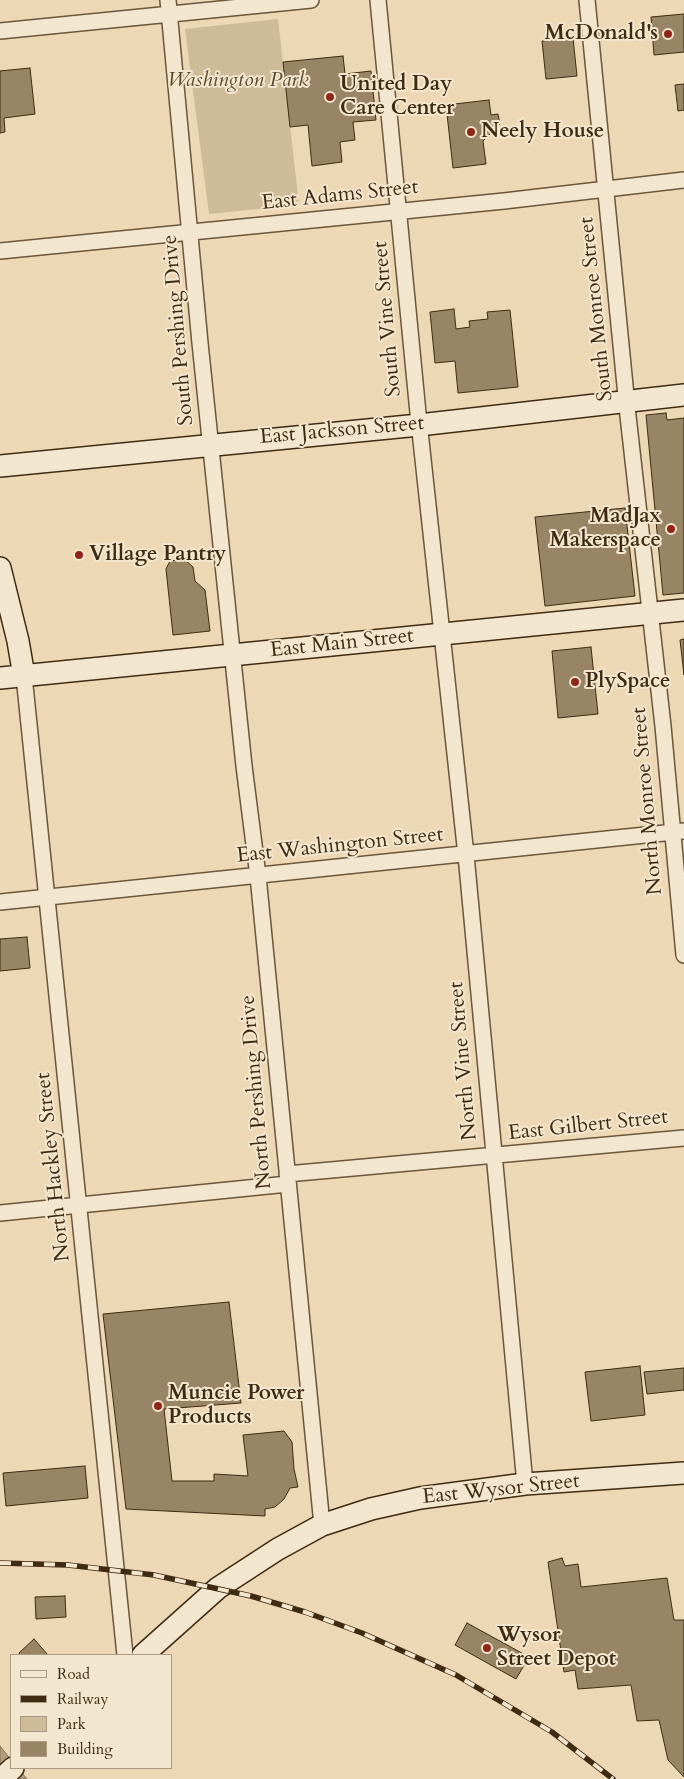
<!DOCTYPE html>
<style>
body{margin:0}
#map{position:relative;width:684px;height:1779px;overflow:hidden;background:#ecd8b4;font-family:Cardo,serif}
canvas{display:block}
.legend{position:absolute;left:10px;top:1654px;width:162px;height:115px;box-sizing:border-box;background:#f3e6ce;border:1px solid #ab9b83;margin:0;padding:6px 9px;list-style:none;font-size:15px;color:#3e2b12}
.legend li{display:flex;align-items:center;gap:10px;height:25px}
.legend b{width:25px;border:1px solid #ab9b83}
</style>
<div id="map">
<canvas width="684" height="1779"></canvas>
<ul class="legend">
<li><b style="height:6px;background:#f3e6ce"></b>Road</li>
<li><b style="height:6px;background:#3e2b12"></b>Railway</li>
<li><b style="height:14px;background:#cebb98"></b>Park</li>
<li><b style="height:14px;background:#988566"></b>Building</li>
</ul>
</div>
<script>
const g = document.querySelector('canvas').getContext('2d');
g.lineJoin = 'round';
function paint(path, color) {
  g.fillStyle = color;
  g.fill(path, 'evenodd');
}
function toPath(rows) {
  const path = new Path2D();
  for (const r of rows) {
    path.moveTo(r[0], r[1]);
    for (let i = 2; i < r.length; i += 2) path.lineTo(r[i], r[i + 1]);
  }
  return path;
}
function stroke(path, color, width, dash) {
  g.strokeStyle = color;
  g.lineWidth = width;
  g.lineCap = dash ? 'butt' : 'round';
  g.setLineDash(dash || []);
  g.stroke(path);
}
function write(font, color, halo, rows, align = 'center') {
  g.font = font + ' Cardo,serif';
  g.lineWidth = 4;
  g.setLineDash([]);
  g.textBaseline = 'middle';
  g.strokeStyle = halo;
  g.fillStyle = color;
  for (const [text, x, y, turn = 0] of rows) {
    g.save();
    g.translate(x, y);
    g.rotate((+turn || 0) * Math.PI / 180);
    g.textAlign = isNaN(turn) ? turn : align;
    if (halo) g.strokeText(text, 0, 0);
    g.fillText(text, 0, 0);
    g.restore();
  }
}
paint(toPath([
 [278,19,299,205,209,214,185,29]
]), '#cebb98');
const water = toPath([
 [0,1746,11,1760,27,1779,0,1779,0,1746]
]);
paint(water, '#b19d7d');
stroke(water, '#836f52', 1);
const building = toPath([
 [684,14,684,52,654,55,651,17,684,14],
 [573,38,577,76,546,79,542,41,573,38],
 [343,56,345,74,371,71,376,120,353,122,355,140,340,142,342,162,312,166,308,125,290,127,283,62,343,56],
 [30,68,35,114,4,118,5,132,0,133,0,71,30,68],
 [684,84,684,110,678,111,675,85,684,84],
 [489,100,491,115,498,114,500,124,483,141,486,164,453,168,446,105,489,100],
 [454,309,456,329,470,327,469,321,488,319,487,312,510,310,518,387,458,393,455,361,435,363,430,312,454,309],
 [666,413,667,420,684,418,684,593,663,595,646,415,666,413],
 [625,508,635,596,545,606,535,517,625,508],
 [184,559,193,567,195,581,205,590,210,631,173,635,166,569,170,561,184,559],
 [684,639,684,675,680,640,684,639],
 [591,647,598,714,558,718,552,651,591,647],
 [27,937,30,968,0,971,0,939,27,937],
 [229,1302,241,1403,164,1409,172,1481,214,1481,214,1474,248,1476,243,1435,284,1431,292,1442,294,1469,298,1487,290,1488,284,1499,275,1507,265,1509,265,1516,126,1509,103,1314,229,1302],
 [640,1366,645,1415,591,1421,585,1372,640,1366],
 [684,1368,684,1390,647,1394,644,1372,684,1368],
 [85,1466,88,1498,6,1506,3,1473,85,1466],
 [562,1558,565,1566,578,1564,581,1587,667,1578,674,1620,684,1620,684,1777,668,1760,659,1720,637,1721,631,1685,578,1689,575,1670,564,1672,548,1562,562,1558],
 [65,1596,66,1617,36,1619,35,1597,65,1596],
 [467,1623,529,1657,516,1679,455,1645,467,1623],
 [34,1639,48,1655,20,1655,19,1653,34,1639]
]);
paint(building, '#988566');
stroke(building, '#3e2b12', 1);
const street = toPath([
 [168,0,200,343,244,766,258,876,322,1525],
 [378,0,418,413,466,855,525,1484],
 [587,0,628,416,663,726,684,955],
 [0,31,311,0],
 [0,251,504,201,684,180],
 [24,676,125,1655],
 [0,902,684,831],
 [287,1174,684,1138],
 [0,1213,288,1184]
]);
const secondary = toPath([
 [0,466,419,425,684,395],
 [0,568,18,641,24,676],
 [0,678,684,610],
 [143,1655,218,1588,278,1549,322,1525,371,1509,420,1498,525,1484,684,1473],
 [1,1779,13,1768]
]);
stroke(street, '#6a563a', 18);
stroke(secondary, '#3e2b12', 24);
stroke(street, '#f3e6ce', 15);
stroke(secondary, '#f3e6ce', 21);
const rail = toPath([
 [0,1563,68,1565,154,1575,251,1596,305,1612,362,1633,456,1675,552,1732,613,1779]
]);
stroke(rail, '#3e2b12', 5.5);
stroke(rail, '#f3e6ce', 4, [11]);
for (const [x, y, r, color] of [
 [668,34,5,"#8f2418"],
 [330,97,5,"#8f2418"],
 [471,132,5,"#8f2418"],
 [671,529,5,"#8f2418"],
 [79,555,5,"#8f2418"],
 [575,682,5,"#8f2418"],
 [158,1406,5,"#8f2418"],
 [487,1648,5,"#8f2418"]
]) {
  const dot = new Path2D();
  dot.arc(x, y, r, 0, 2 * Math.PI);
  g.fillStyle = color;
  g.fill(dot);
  stroke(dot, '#f3e6ce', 2);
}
write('bold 21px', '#3e2b12', '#f3e6ce', [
 ["McDonald's",658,34,"right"],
 ["United Day",340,85],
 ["Care Center",340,109],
 ["Neely House",481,132],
 ["MadJax",661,517,"right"],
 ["Makerspace",661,541,"right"],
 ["Village Pantry",89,555],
 ["PlySpace",585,682],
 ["Muncie Power",168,1394],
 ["Products",168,1418],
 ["Wysor",497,1636],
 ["Street Depot",497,1660]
], 'left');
write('italic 21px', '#5b482d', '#f3e6ce', [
 ["Washington Park",238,81]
]);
write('21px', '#3e2b12', '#f3e6ce', [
 ["East Adams Street",340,196,-6],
 ["South Monroe Street",597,309,-96],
 ["South Vine Street",388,319,-95],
 ["South Pershing Drive",179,330,-95],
 ["East Jackson Street",342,431,-5],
 ["East Main Street",342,644,-6],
 ["North Monroe Street",648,801,-95],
 ["East Washington Street",340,846,-6],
 ["North Vine Street",464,1061,-95],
 ["North Pershing Drive",257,1092,-95],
 ["East Gilbert Street",588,1126,-6],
 ["North Hackley Street",54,1167,-96],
 ["East Wysor Street",501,1490,-6]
]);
</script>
